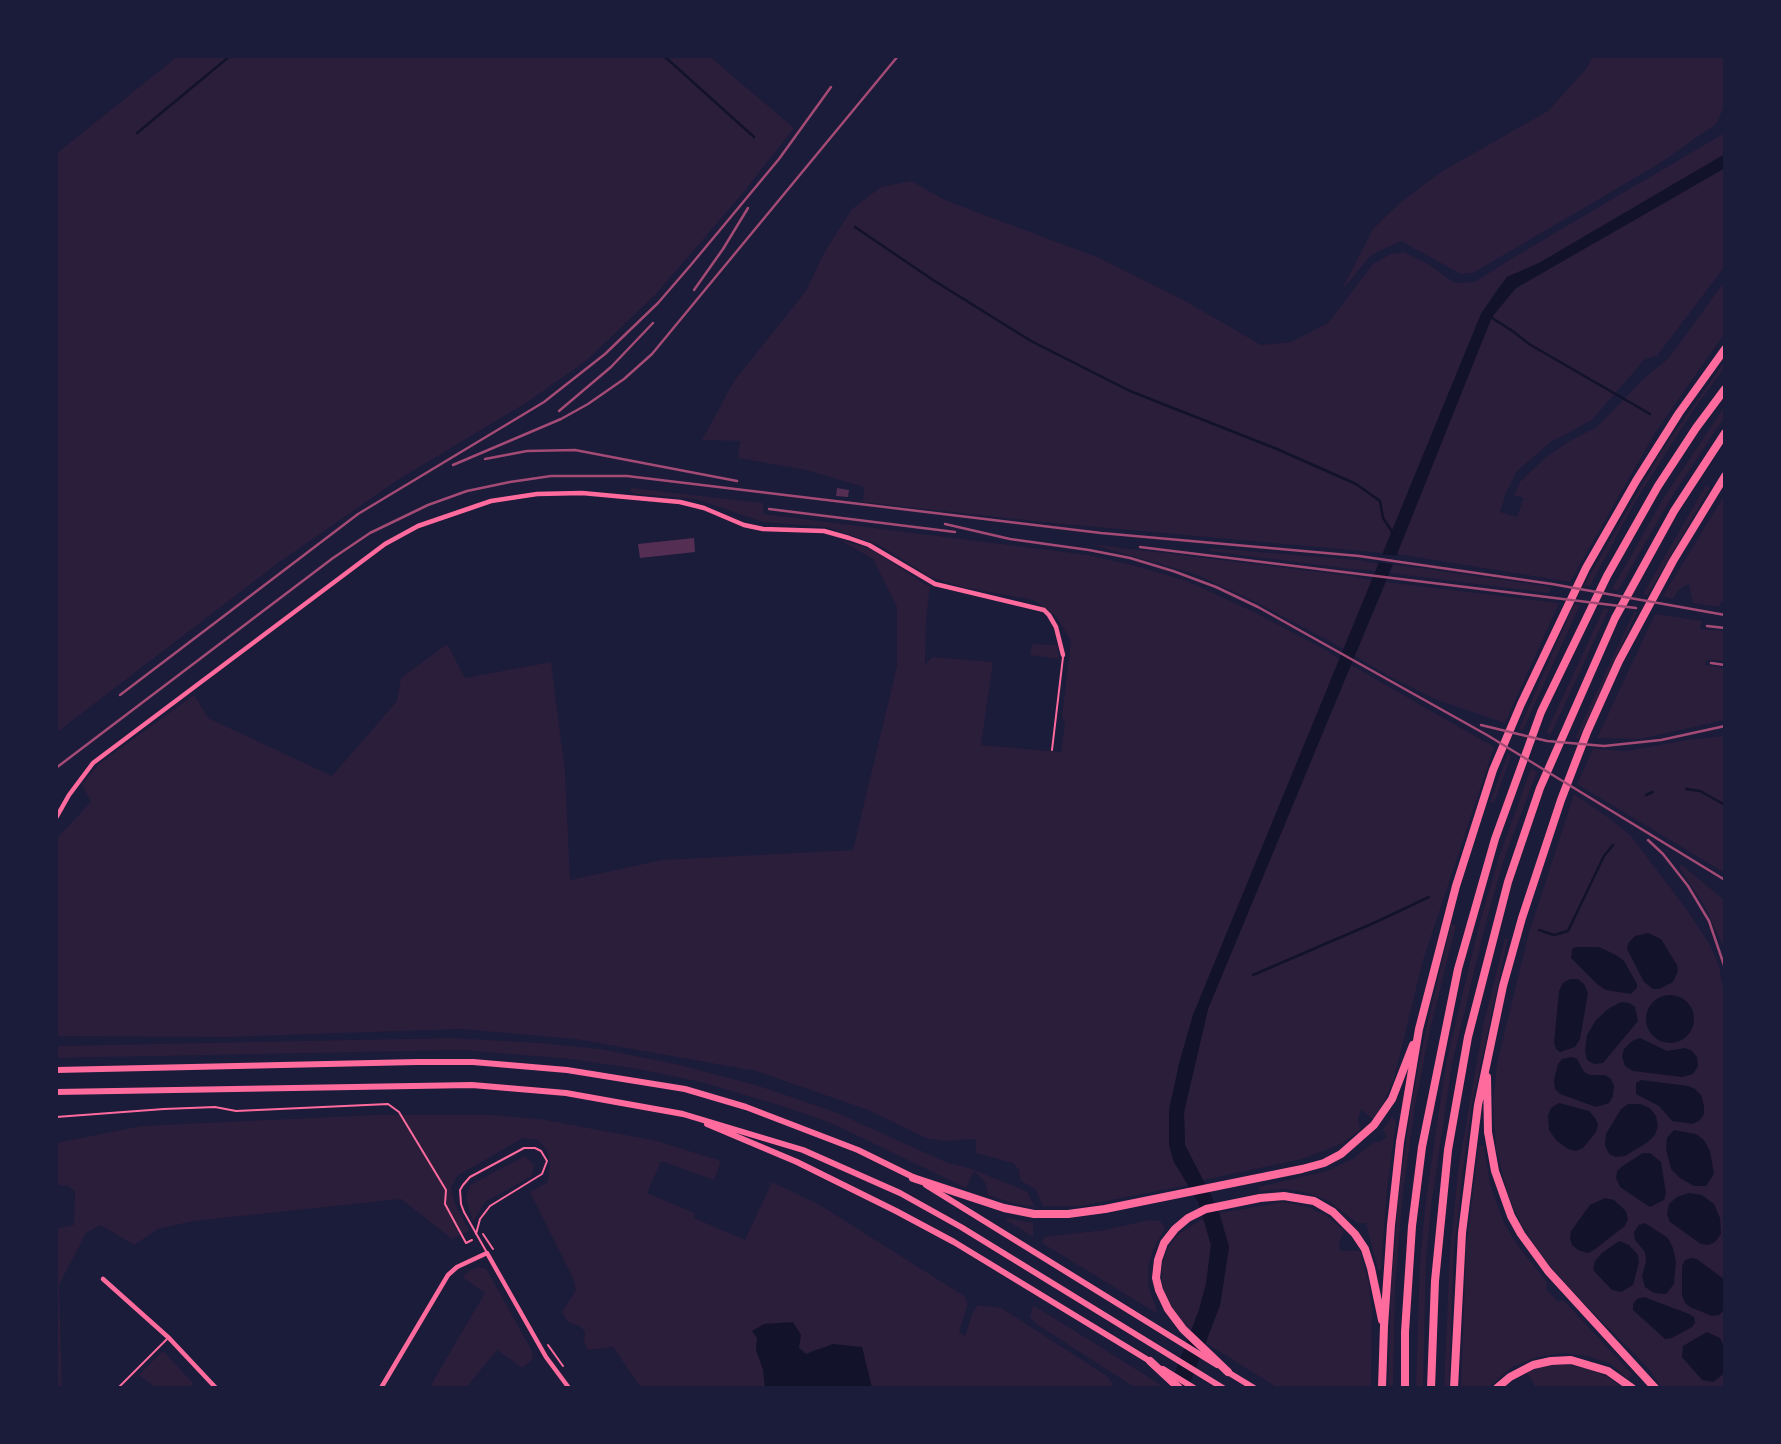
<!DOCTYPE html>
<style>
body{margin:0}
#map{position:relative;width:1781px;height:1444px;overflow:hidden;background:#1b1b3a;font-family:Overpass,sans-serif}
canvas{display:block}
.frame{position:absolute;inset:0;border:58px solid #1b1b3a;pointer-events:none}
</style>
<div id="map">
<canvas width="1781" height="1444"></canvas>
<div class="frame"></div>
</div>
<script>
const g = document.querySelector('canvas').getContext('2d');
g.lineJoin = 'round';
function paint(path, color) {
  g.fillStyle = color;
  g.fill(path, 'evenodd');
}
function toPath(rows) {
  const path = new Path2D();
  for (const r of rows) {
    if (r.length === 3) {
      path.moveTo(r[0] + r[2], r[1]);
      path.arc(r[0], r[1], r[2], 0, 2 * Math.PI);
      continue;
    }
    path.moveTo(r[0], r[1]);
    for (let i = 2; i < r.length; i += 2) path.lineTo(r[i], r[i + 1]);
  }
  return path;
}
function stroke(path, color, width, dash) {
  g.strokeStyle = color;
  g.lineWidth = width;
  g.lineCap = dash ? 'butt' : 'round';
  g.setLineDash(dash || []);
  g.stroke(path);
}
paint(toPath([
 [178,56,709,56,794,128,742,194,656,294,587,360,526,403,399,479,278,563,56,733,56,154],
 [1593,56,1725,56,1725,105,1716,124,1657,165,1473,273,1461,274,1401,241,1371,255,1340,293,1373,229,1401,202,1441,172,1548,111,1586,69],
 [1725,130,1725,154,1539,263,1507,277,1498,288,1481,314,1383,553,1042,522,863,502,864,487,806,470,738,458,740,441,702,440,734,381,806,291,824,253,852,209,881,187,911,181,947,201,1097,257,1187,302,1261,345,1291,342,1328,323,1373,264,1391,254,1404,252,1428,264,1455,283,1475,282,1514,257,1723,134],
 [1725,168,1725,266,1657,356,1645,359,1592,420,1551,442,1517,471,1506,493,1500,512,1517,517,1524,498,1514,495,1520,482,1545,458,1568,442,1597,427,1644,378,1668,359,1725,281,1725,333,1656,431,1570,582,1397,554,1486,330,1492,317,1503,302,1516,288],
 [1725,361,1725,367,1694,409,1635,502,1590,586,1584,585,1662,450],
 [1725,406,1725,416,1670,500,1618,591,1612,589,1664,497],
 [1706,485,1710,488,1648,595,1643,594],
 [631,488,763,503,763,514,1088,555,1136,566,1187,581,1252,611,1326,650,1340,660,1193,1015,1179,1064,1169,1144,1174,1162,1189,1185,1080,1206,1043,1206,1036,1190,1020,1180,1019,1170,1013,1163,976,1153,976,1139,944,1141,926,1138,868,1110,756,1071,576,1039,460,1029,227,1037,56,1036,56,839,91,802,82,784,99,764,194,695,208,718,332,776,397,701,401,678,447,644,465,678,551,662,565,772,570,880,662,860,853,850,897,666,897,607,873,559,838,539,871,549,930,587,926,618,925,665,932,657,993,662,981,745,1061,752,1065,724,1062,716,1071,641,1056,616,1033,600,963,587,930,577,879,545,827,527,763,522,696,499,637,494,630,492],
 [1725,494,1725,601,1721,601,1719,607,1693,603,1689,584,1678,590,1673,599,1663,596],
 [1090,544,1350,576,1372,580,1344,649,1254,601,1195,574],
 [1210,548,1358,560,1379,564,1376,571,1351,569,1209,551],
 [1393,565,1420,568,1551,587,1549,593,1390,573],
 [1386,582,1559,603,1505,723,1437,700,1391,677,1355,656],
 [1574,604,1580,605,1523,730,1519,729],
 [1604,608,1609,609,1551,734,1546,733],
 [1634,612,1637,612,1579,738,1575,738],
 [1655,614,1702,621,1700,629,1725,631,1725,661,1707,660,1705,665,1725,668,1725,720,1640,739,1597,738],
 [1032,644,1057,645,1059,659,1030,655],
 [1351,665,1494,747,1423,960,1394,1079,1380,1111,1373,1120,1361,1109,1358,1119,1360,1130,1343,1143,1323,1151,1302,1159,1203,1180,1185,1145,1184,1112,1208,1009],
 [1725,736,1725,873,1577,784,1593,749,1627,751,1686,740],
 [1508,754,1511,756,1494,803,1490,802],
 [1531,768,1537,772,1503,862,1485,926,1452,1064,1432,1200,1426,1260,1423,1388,1416,1388,1420,1260,1426,1199,1446,1063,1479,925,1498,860],
 [1574,794,1613,821,1631,836,1687,910,1710,945,1719,966,1725,997,1725,1388,1662,1388,1650,1370,1572,1291,1539,1253,1521,1224,1508,1195,1496,1149,1493,1102,1497,1063,1528,936],
 [1681,864,1725,901,1725,950,1705,907,1679,867],
 [1451,924,1456,925,1430,1030,1415,1106,1402,1201,1395,1289,1393,1388,1388,1388,1391,1290,1398,1200,1411,1105,1426,1029],
 [1505,938,1508,939,1472,1105,1464,1164,1454,1250,1449,1388,1444,1388,1450,1250,1459,1163,1484,1022],
 [452,1038,540,1043,600,1049,680,1065,759,1086,835,1112,948,1163,969,1168,1016,1187,1027,1192,1035,1207,1012,1203,988,1195,985,1182,974,1171,966,1188,831,1123,785,1107,701,1082,638,1069,570,1059,462,1050,56,1058,56,1046],
 [375,1115,490,1115,540,1119,657,1141,721,1161,714,1180,661,1161,647,1193,695,1213,694,1218,745,1240,772,1182,820,1205,964,1296,968,1303,959,1332,965,1336,972,1314,978,1305,1001,1308,1107,1376,1112,1383,1112,1388,872,1388,862,1347,815,1350,806,1354,799,1348,799,1340,757,1338,756,1350,763,1369,765,1388,641,1388,613,1347,588,1350,584,1342,585,1332,580,1326,568,1322,562,1312,576,1290,573,1278,530,1192,548,1182,550,1162,547,1150,538,1140,523,1138,457,1176,451,1188,455,1204,469,1231,452,1239,401,1199,193,1221,158,1229,134,1245,101,1225,86,1233,59,1285,62,1388,56,1388,56,1229,74,1225,75,1192,69,1186,56,1185,56,1143,141,1126],
 [1392,1116,1396,1122,1387,1190,1381,1270,1378,1270,1366,1223,1357,1223,1329,1201,1308,1193,1286,1189,1260,1191,1258,1187,1327,1171,1354,1158,1374,1142,1380,1142,1387,1136,1383,1130],
 [1479,1145,1484,1146,1490,1184,1504,1223,1520,1249,1547,1282,1546,1289,1557,1301,1564,1301,1632,1374,1628,1379,1611,1364,1587,1356,1564,1353,1538,1357,1512,1367,1488,1388,1461,1388,1466,1249],
 [525,1156,534,1165,532,1176,485,1202,473,1222,466,1198,470,1185],
 [1283,1202,1305,1206,1326,1215,1344,1231,1339,1243,1340,1251,1360,1251,1369,1284,1372,1311,1371,1388,1278,1388,1206,1343,1220,1305,1229,1247,1220,1213],
 [1007,1218,1033,1223,1033,1237,1006,1220],
 [1204,1218,1211,1245,1206,1284,1199,1310,1191,1331,1176,1315,1165,1297,1162,1281,1162,1265,1168,1248,1177,1235],
 [1150,1220,1160,1221,1165,1228,1153,1250,1148,1268,1148,1285,1158,1314,1042,1243,1044,1237,1104,1230],
 [479,1267,486,1269,489,1274,532,1351,532,1360,522,1368,497,1350,466,1388,429,1388,485,1293,462,1277,470,1270],
 [1033,1305,1147,1376,1164,1388,1136,1388,1131,1385,1038,1325,1030,1317],
 [163,1351,193,1383,189,1388,156,1388,139,1375],
 [1564,1364,1589,1369,1610,1378,1622,1388,1536,1388,1527,1372,1542,1367]
]), '#2a1e3b');
paint(toPath([
 [1725,154,1725,168,1516,288,1492,317,1397,554,1208,1009,1184,1112,1185,1145,1217,1207,1229,1247,1220,1305,1188,1388,1169,1388,1199,1310,1206,1284,1211,1245,1198,1202,1174,1162,1169,1145,1169,1109,1179,1064,1193,1015,1481,314,1507,277,1539,263],
 [1648,933,1661,939,1677,965,1678,971,1673,982,1659,989,1653,989,1644,982,1627,949,1629,942,1635,936],
 [1576,947,1599,947,1616,955,1624,961,1637,984,1637,988,1631,994,1606,990,1598,985,1571,958,1572,949],
 [1570,979,1578,979,1584,984,1588,993,1580,1039,1575,1047,1560,1052,1556,1049,1554,1043,1559,991,1563,983],
 [1670,1019,24],
 [1621,1002,1629,1003,1635,1007,1638,1021,1603,1063,1594,1064,1587,1060,1585,1051,1587,1035,1596,1020,1608,1009],
 [1640,1038,1667,1051,1685,1048,1692,1051,1697,1057,1698,1066,1693,1074,1682,1077,1633,1071,1625,1066,1622,1057,1624,1049,1632,1041],
 [1572,1057,1577,1059,1584,1072,1590,1075,1605,1075,1611,1079,1614,1086,1613,1096,1609,1103,1596,1107,1560,1094,1555,1089,1554,1080,1558,1064,1562,1059],
 [1641,1080,1688,1086,1695,1089,1701,1095,1704,1106,1704,1114,1700,1120,1693,1124,1672,1121,1659,1106,1636,1094,1636,1083],
 [1559,1103,1589,1111,1595,1118,1598,1124,1596,1132,1583,1148,1576,1151,1568,1149,1557,1141,1549,1130,1548,1115,1551,1108],
 [1628,1104,1640,1104,1650,1108,1656,1116,1658,1126,1655,1135,1648,1142,1625,1156,1616,1157,1609,1154,1605,1145,1606,1134,1621,1109],
 [1674,1130,1696,1134,1704,1140,1710,1151,1714,1174,1706,1186,1694,1186,1680,1178,1671,1169,1666,1149,1667,1138],
 [1643,1153,1650,1153,1661,1162,1666,1193,1664,1200,1650,1207,1620,1187,1616,1178,1617,1171,1624,1165],
 [1689,1193,1702,1195,1714,1204,1720,1218,1721,1234,1715,1242,1709,1245,1701,1244,1670,1222,1667,1214,1669,1204,1677,1197],
 [1605,1198,1614,1200,1626,1211,1628,1219,1625,1226,1594,1250,1588,1253,1578,1250,1572,1245,1570,1238,1571,1231,1590,1205],
 [1645,1223,1668,1238,1673,1248,1676,1262,1674,1284,1666,1294,1654,1293,1645,1287,1642,1276,1646,1262,1645,1252,1635,1240,1634,1232,1639,1225],
 [1619,1241,1629,1245,1638,1255,1639,1262,1633,1285,1621,1292,1612,1290,1593,1270,1595,1261,1602,1253],
 [1691,1258,1697,1259,1725,1280,1725,1304,1724,1310,1719,1315,1712,1316,1690,1307,1685,1303,1682,1295,1682,1266,1685,1260],
 [1644,1297,1689,1314,1694,1317,1695,1323,1692,1327,1672,1338,1665,1339,1633,1310,1633,1304,1637,1299],
 [793,1322,801,1335,799,1348,806,1354,833,1344,862,1347,872,1388,765,1388,763,1369,756,1350,757,1338,752,1331,764,1324],
 [1707,1332,1720,1338,1725,1349,1725,1373,1713,1382,1702,1380,1682,1357,1683,1346]
]), '#12122b');
paint(toPath([
 [1379,554,1400,556,1397,565,1376,562]
]), '#1b1b3a');
stroke(toPath([
 [664,56,754,137],
 [137,133,230,56],
 [855,227,933,280,1031,341,1130,391,1277,449,1356,484,1380,501,1383,518,1393,533],
 [1489,316,1514,332,1529,344,1650,414],
 [1686,789,1700,791,1725,805],
 [1646,795,1653,792],
 [1539,930,1554,935,1568,931,1604,856,1613,845],
 [1253,975,1376,922,1429,897]
]), '#12122b', 2.5);
paint(toPath([
 [837,488,849,490,848,497,836,496],
 [694,538,695,552,640,558,638,544]
]), '#542f53');
stroke(toPath([
 [56,1117,164,1109,215,1107,236,1111,388,1104,399,1112,446,1190,445,1204,466,1243,472,1240],
 [483,1234,493,1249],
 [548,1345,563,1366]
]), '#ff6b9d', 2);
stroke(toPath([
 [1052,750,1063,657],
 [476,1234,480,1219,490,1206,542,1174,547,1161,541,1151,535,1148,524,1148,470,1177,463,1185,460,1190,461,1204,464,1212,486,1251],
 [118,1388,167,1339]
]), '#ff6b9d', 2);
stroke(toPath([
 [56,818,69,795,93,763,385,544,418,526,491,501,537,494,582,493,680,502,704,508,744,525,763,529,824,531,849,538,869,545,935,584,1044,610,1049,615,1056,627,1063,655],
 [103,1279,169,1338,216,1388],
 [381,1388,448,1275,457,1267,487,1253,546,1357,569,1388]
]), '#ff6b9d', 4.5);
stroke(toPath([
 [56,1070,417,1062,473,1062,567,1070,685,1089,746,1107,858,1150,917,1179],
 [56,1092,472,1085,566,1093,683,1114,803,1150,900,1193,961,1227,1223,1388],
 [707,1124,797,1162,896,1211,954,1242,1153,1363],
 [926,1185,1217,1365],
 [1163,1369,1194,1388],
 [1226,1371,1254,1388]
]), '#ff6b9d', 6);
stroke(toPath([
 [1487,1077,1488,1132,1495,1171,1511,1216,1521,1234,1548,1271,1655,1388],
 [913,1178,1004,1208,1034,1214,1068,1214,1105,1209,1302,1169,1324,1163,1341,1154,1374,1125,1392,1099,1413,1045],
 [1150,1361,1179,1388],
 [1228,1372,1183,1329,1168,1309,1159,1290,1156,1278,1158,1260,1164,1243,1175,1229,1188,1218,1206,1209,1260,1198,1284,1196,1314,1201,1333,1212,1355,1234,1365,1249,1371,1268,1382,1320],
 [1382,1388,1384,1326,1391,1225,1400,1142,1419,1029,1456,886,1493,770,1521,704,1586,568,1636,481,1679,413,1725,349],
 [1405,1388,1405,1332,1412,1226,1422,1147,1458,969,1495,839,1541,712,1607,576,1658,486,1696,428,1725,389],
 [1431,1388,1435,1281,1448,1150,1468,1037,1508,882,1540,788,1615,618,1674,511,1725,433],
 [1454,1388,1462,1233,1478,1105,1503,986,1522,918,1561,800,1587,732,1619,661,1673,561,1725,476],
 [1497,1388,1510,1377,1533,1365,1551,1361,1571,1360,1608,1371,1632,1388]
]), '#ff6b9d', 8);
stroke(toPath([
 [694,290,723,249,748,208],
 [559,411,611,367,653,323],
 [485,459,527,451,575,450,737,481],
 [453,465,561,419,588,404,624,379,652,354,898,56],
 [769,509,955,532],
 [945,524,1010,539,1089,550,1130,558,1173,571,1216,587,1258,607,1487,735,1725,880],
 [1140,547,1636,608],
 [1707,626,1725,628],
 [1711,663,1725,665],
 [120,695,358,514,544,402,605,354,658,303,690,266,779,159,831,87],
 [1481,725,1547,741,1604,746,1661,740,1725,726],
 [56,768,333,558,370,533,428,505,467,491,510,482,551,476,627,476,1101,533,1359,556,1552,584,1725,615],
 [1648,840,1663,854,1688,886,1709,921,1725,968]
]), '#a44b75', 2.5);
</script>
